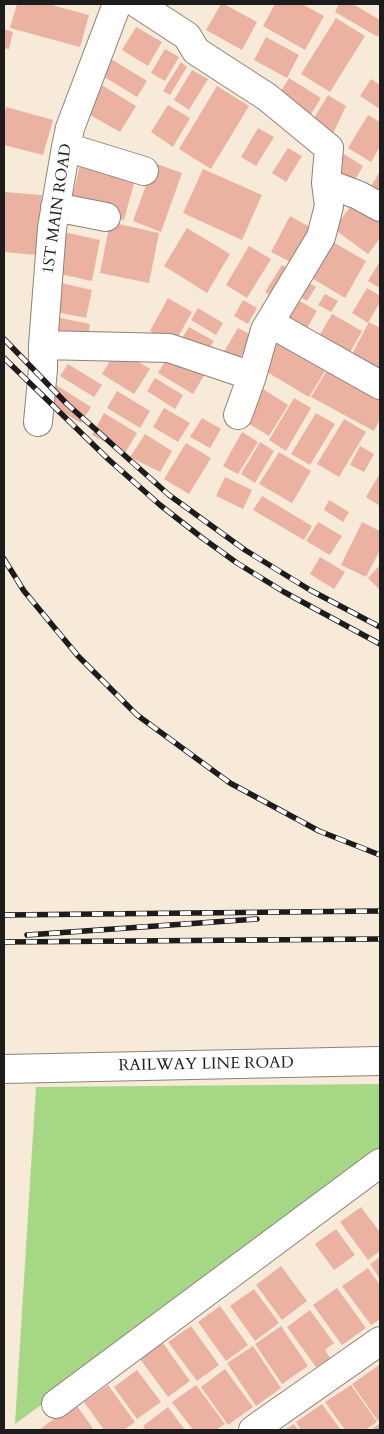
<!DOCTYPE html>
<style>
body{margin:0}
#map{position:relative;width:384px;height:1434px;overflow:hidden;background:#f7ead8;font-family:Cardo,serif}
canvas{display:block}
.frame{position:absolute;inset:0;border:5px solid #1c1c1c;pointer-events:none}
</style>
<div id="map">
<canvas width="384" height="1434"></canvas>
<div class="frame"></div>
</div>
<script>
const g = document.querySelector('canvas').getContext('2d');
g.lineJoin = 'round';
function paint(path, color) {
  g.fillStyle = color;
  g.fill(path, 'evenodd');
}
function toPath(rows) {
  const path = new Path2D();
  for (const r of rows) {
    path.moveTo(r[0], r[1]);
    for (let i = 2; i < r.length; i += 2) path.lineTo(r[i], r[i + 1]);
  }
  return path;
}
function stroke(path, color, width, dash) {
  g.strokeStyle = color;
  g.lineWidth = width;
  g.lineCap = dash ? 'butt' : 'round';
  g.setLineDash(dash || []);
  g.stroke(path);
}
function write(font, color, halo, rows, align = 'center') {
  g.font = font + ' Cardo,serif';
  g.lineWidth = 5;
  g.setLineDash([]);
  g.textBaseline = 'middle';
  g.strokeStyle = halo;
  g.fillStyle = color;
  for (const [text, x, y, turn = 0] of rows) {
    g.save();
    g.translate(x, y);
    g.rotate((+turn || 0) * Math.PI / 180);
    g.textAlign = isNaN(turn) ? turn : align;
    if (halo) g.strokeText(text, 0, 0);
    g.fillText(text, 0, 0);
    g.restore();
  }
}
paint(toPath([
 [380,1084,380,1157,15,1424,36,1087]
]), '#a6d785');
paint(toPath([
 [17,4,48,4,89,15,80,47,10,28],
 [221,4,224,4,257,22,242,50,206,30],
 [275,4,302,4,324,16,305,50,263,26],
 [339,4,353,4,380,20,380,32,378,37,335,12],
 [336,18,365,36,330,92,301,74],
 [136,27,162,42,148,66,122,50],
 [4,29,13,32,9,49,4,48],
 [266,37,299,55,287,78,254,60],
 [165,49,179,57,165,81,151,73],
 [106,56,147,81,137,97,96,72],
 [181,62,187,67,170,95,163,91],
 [192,70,208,79,189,110,174,100],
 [289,78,321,98,308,119,276,100],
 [371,79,380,85,380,109,360,96],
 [100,84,136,106,120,132,83,111],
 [217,86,249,106,211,169,179,149],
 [328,95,346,106,331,138,310,125],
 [168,105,190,118,173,147,151,132],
 [6,107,53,120,43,155,4,145,4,115],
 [368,115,380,122,380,147,371,162,348,148],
 [258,128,274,137,256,166,241,157],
 [288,148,302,156,286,182,272,173],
 [342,153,363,166,349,190,328,177],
 [82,157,137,172,124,220,70,206],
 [154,163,182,173,161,232,133,221],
 [203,169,262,195,242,240,183,213],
 [379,173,380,192,367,193],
 [4,192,42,195,36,255,4,252],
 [353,203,380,223,380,238,368,254,334,229],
 [290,216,315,230,296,265,271,252],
 [110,222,159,233,149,283,100,273],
 [187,228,230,254,207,293,164,266],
 [59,231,100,240,92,281,51,272],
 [326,238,366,261,345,298,305,274],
 [249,246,271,259,247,298,226,285],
 [380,261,380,288,368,281],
 [282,265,296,273,279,301,265,292],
 [299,277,316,287,307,301,291,291],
 [57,282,92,290,86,318,51,311],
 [367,288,380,296,380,302,368,323,352,313],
 [325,294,338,301,331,312,318,305],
 [293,297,317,311,307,328,283,314],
 [168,298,192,312,174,344,150,331],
 [243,300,257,308,248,324,234,316],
 [198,308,223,323,216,335,191,320],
 [332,314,362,331,348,356,318,338],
 [51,316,90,324,87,342,47,333],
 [369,322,380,328,380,374,350,358],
 [189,327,214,341,204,355,177,346],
 [238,328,253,336,237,363,222,355],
 [273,340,325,371,309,397,257,366],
 [117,349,150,369,134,394,102,374],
 [170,353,205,374,193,394,158,373],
 [68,364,102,385,94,397,60,376],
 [329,367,380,396,380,419,374,431,311,397],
 [155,378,183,395,175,409,147,391],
 [56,385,91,407,81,423,46,402],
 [263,389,288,405,269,436,244,421],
 [117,391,150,411,140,428,107,408],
 [294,398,311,408,286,451,269,440],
 [164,408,190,423,178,442,153,427],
 [104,413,137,433,125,453,92,435],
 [316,413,335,424,310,465,291,454],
 [202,418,221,429,210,448,190,437],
 [344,419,366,432,339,477,317,464],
 [242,432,258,442,238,474,223,466],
 [145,434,172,451,160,472,130,457],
 [260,442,274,451,255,483,241,474],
 [186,443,211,458,189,494,164,479],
 [360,446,374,454,364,472,350,465],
 [279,452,311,471,292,503,259,484],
 [380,473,380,506,366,497],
 [225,477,252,490,243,509,216,496],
 [262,496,312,526,304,540,253,510],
 [329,500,349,512,343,522,324,510],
 [318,522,342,536,330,555,306,541],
 [362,522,380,531,380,550,366,577,341,565],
 [320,557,345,572,334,589,310,574],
 [380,565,380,590,368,578],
 [361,1207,380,1232,380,1251,368,1260,340,1222],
 [336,1229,355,1255,334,1270,315,1244],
 [380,1257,380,1279,370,1264],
 [281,1266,307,1301,282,1320,256,1285],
 [368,1268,380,1285,380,1319,371,1325,342,1286],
 [337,1288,366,1328,342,1345,313,1305],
 [254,1289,279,1323,255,1341,230,1306],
 [220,1306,248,1345,226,1361,198,1322],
 [310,1310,334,1343,325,1350,330,1358,316,1367,287,1327],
 [191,1326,219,1365,197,1381,168,1342],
 [281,1326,308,1366,282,1384,255,1344],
 [163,1343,190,1381,168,1397,140,1359],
 [253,1346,281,1388,256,1406,227,1363],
 [379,1365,380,1367,380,1419,378,1421,352,1384],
 [225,1369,253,1407,228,1425,201,1387],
 [137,1370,161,1402,137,1419,114,1387],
 [108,1385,135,1422,124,1430,104,1430,84,1402],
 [196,1385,225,1424,216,1430,193,1430,172,1402],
 [351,1385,377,1422,365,1430,345,1430,325,1402],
 [75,1403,94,1430,39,1430],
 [322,1404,341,1430,301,1430,296,1422],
 [168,1407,185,1430,146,1430,143,1426],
 [380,1423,380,1430,371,1430],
 [294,1424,298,1430,284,1430]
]), '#ebb2a2');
const minor = toPath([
 [138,4,187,36,196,51,267,97,329,148,326,183,329,206,321,237,265,330,252,376,238,415],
 [66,147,144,171],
 [326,183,358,195,380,207],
 [55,207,106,217],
 [270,323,380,385],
 [43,345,169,348,252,376],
 [38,422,43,369,43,345,52,228,66,147,70,128,117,4],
 [56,1404,380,1163],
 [253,1430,380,1341]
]);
const secondary = toPath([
 [4,1069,380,1061]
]);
stroke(minor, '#8a837a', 30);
stroke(secondary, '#8a837a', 30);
stroke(minor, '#fff', 28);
stroke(secondary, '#fff', 28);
const rail = toPath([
 [4,339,67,404,169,495,245,550,310,590,380,627],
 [4,358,108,459,160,505,201,537,237,563,284,592,380,644],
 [4,559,24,591,78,656,137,715,230,783,319,831,380,855],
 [4,915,380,911],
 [27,935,257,919],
 [4,942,380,939]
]);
stroke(rail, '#1c1c1c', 5.5);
stroke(rail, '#fff', 4, [11]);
write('16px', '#1c1c1c', '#fff', [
 ["1ST MAIN ROAD",58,209,-82],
 ["RAILWAY LINE ROAD",206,1065,-1]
]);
</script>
